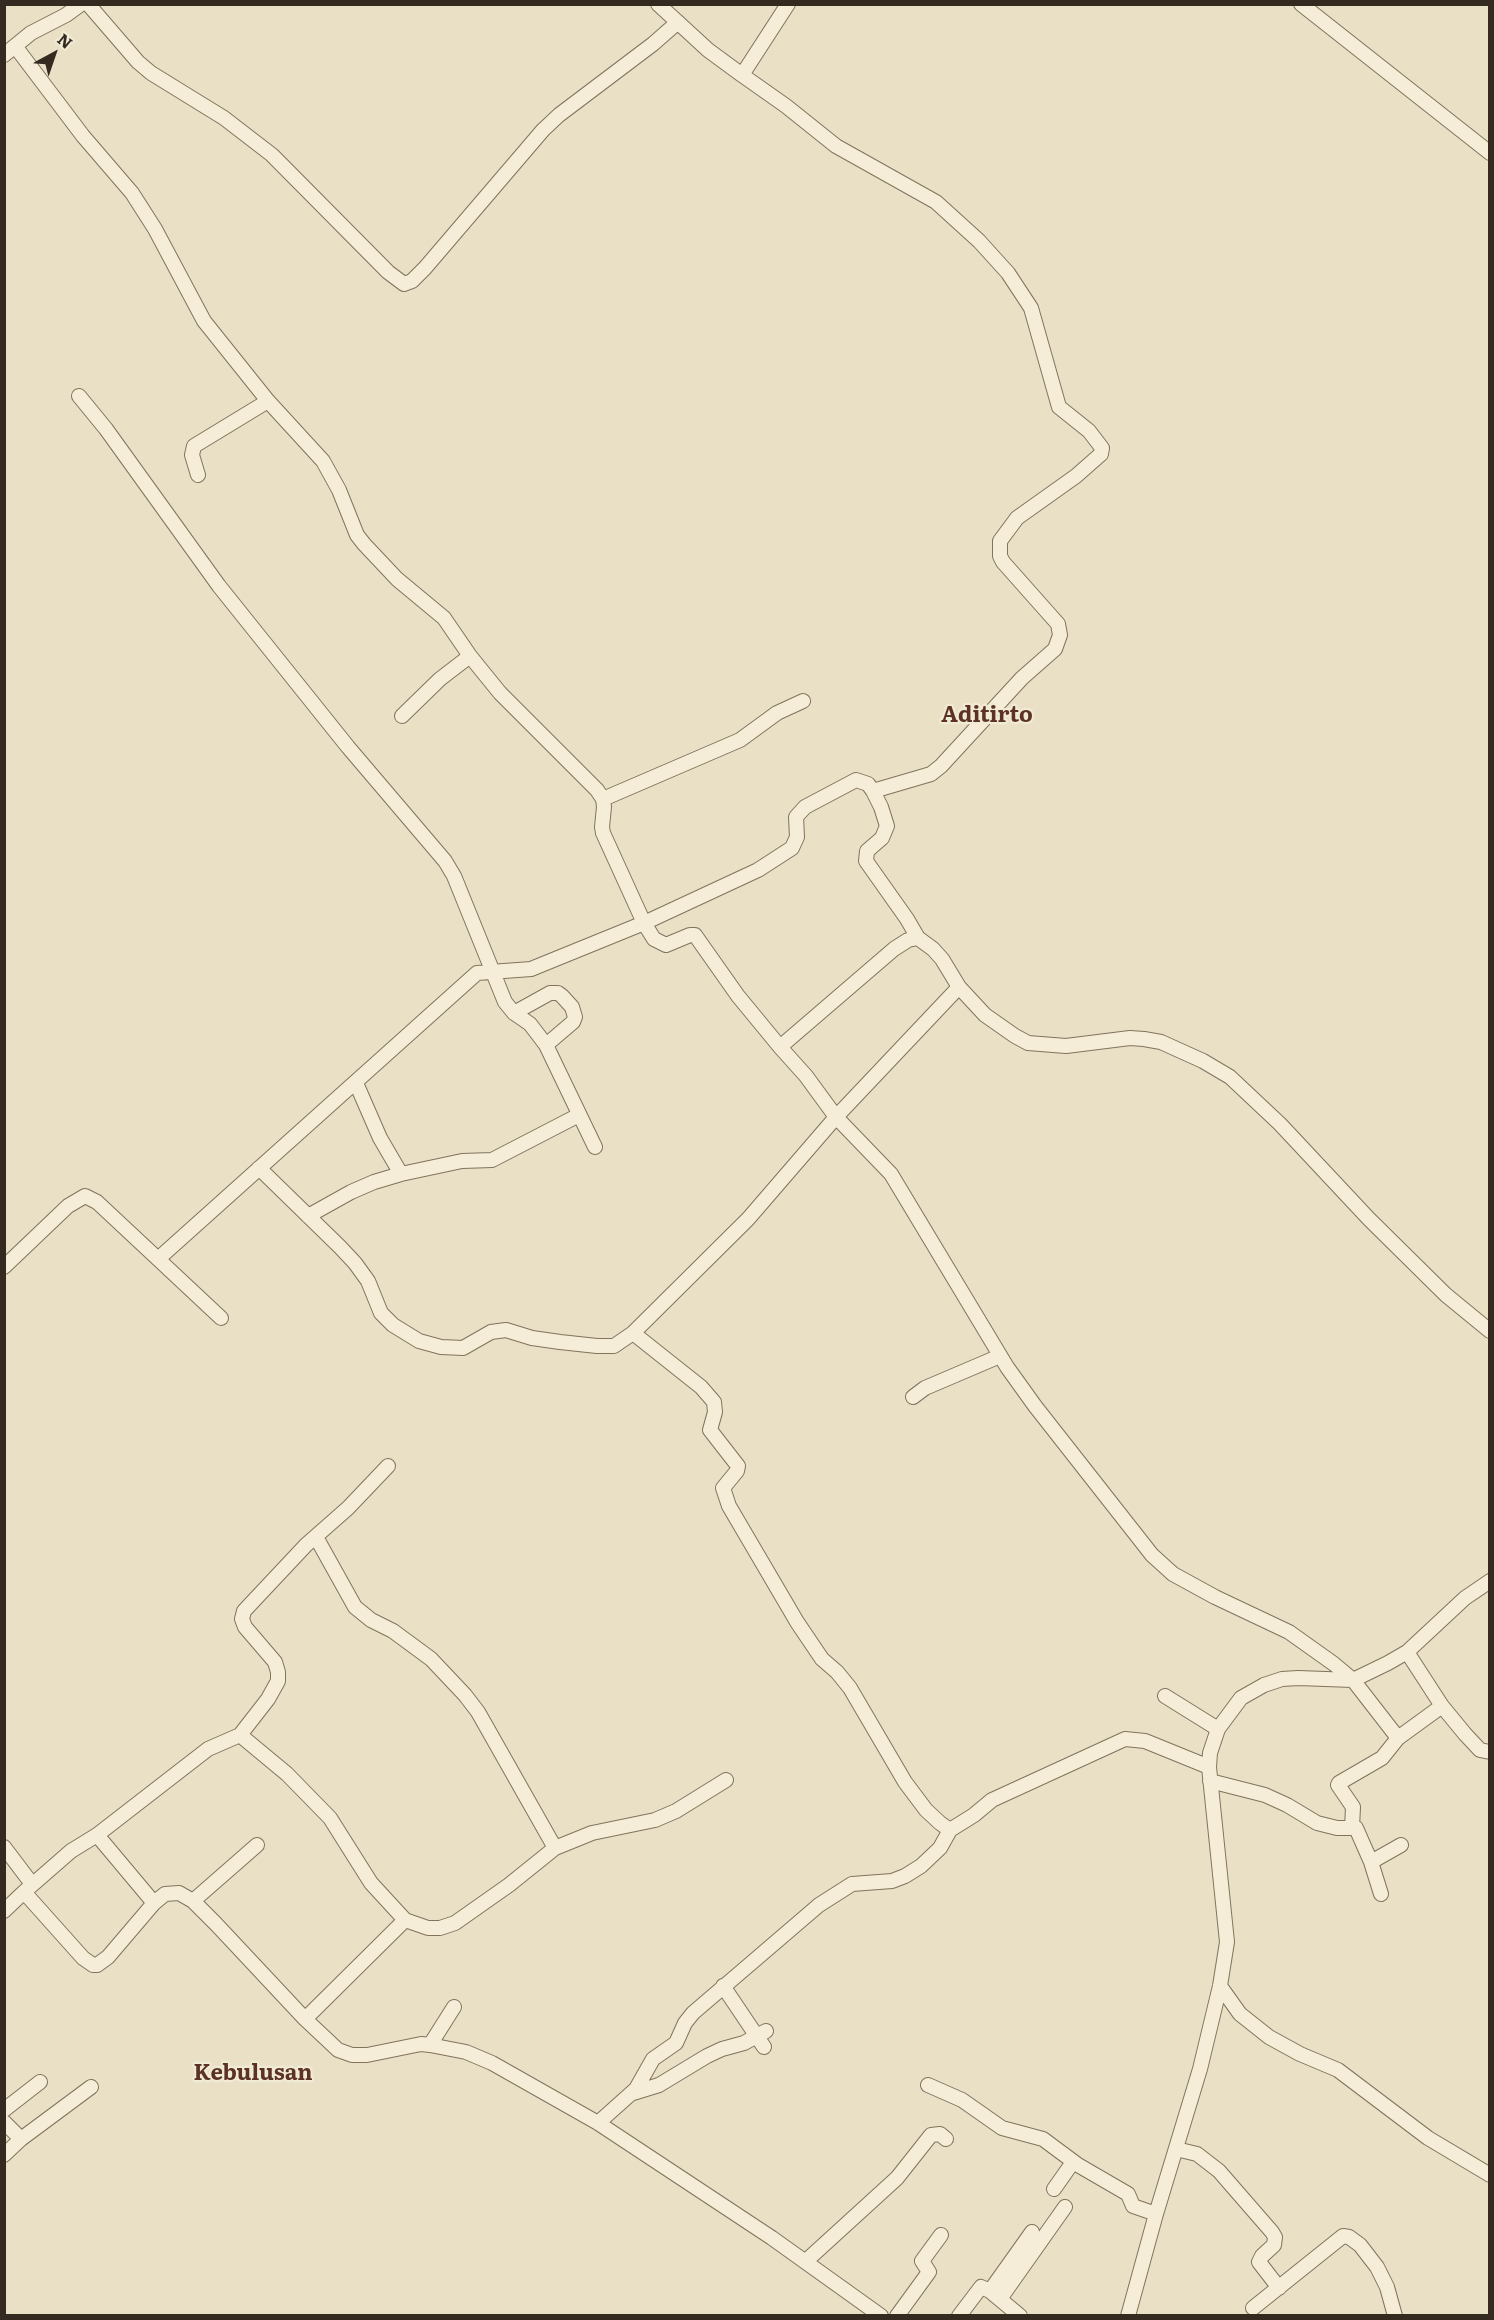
<!DOCTYPE html>
<style>
body{margin:0}
#map{position:relative;width:1494px;height:2320px;overflow:hidden;background:#e9e0c5;font-family:Literata,serif}
canvas{display:block}
.frame{position:absolute;inset:0;border:6px solid #342a20;pointer-events:none}
.north{position:absolute;left:24px;top:24px;width:60px;height:60px;-webkit-text-stroke:4px #f1ead4;paint-order:stroke;rotate:40deg;font-size:16px;font-weight:700;line-height:24px;text-align:center;color:#342a20}
.north::after{content:'';display:block;margin:auto;width:21px;height:27px;background:#342a20;clip-path:polygon(50% 0,100% 100%,50% 72%,0 100%)}
</style>
<div id="map">
<canvas width="1494" height="2320"></canvas>
<div class="frame"></div>
<div class="north">N</div>
</div>
<script>
const g = document.querySelector('canvas').getContext('2d');
g.lineJoin = 'round';
function toPath(rows) {
  const path = new Path2D();
  for (const r of rows) {
    path.moveTo(r[0], r[1]);
    for (let i = 2; i < r.length; i += 2) path.lineTo(r[i], r[i + 1]);
  }
  return path;
}
function stroke(path, color, width, dash) {
  g.strokeStyle = color;
  g.lineWidth = width;
  g.lineCap = dash ? 'butt' : 'round';
  g.setLineDash(dash || []);
  g.stroke(path);
}
function write(font, color, halo, rows, align = 'center') {
  g.font = font + ' Literata,serif';
  g.lineWidth = 4.5;
  g.setLineDash([]);
  g.textBaseline = 'middle';
  g.strokeStyle = halo;
  g.fillStyle = color;
  for (const [text, x, y, turn = 0] of rows) {
    g.save();
    g.translate(x, y);
    g.rotate((+turn || 0) * Math.PI / 180);
    g.textAlign = isNaN(turn) ? turn : align;
    if (halo) g.strokeText(text, 0, 0);
    g.fillText(text, 0, 0);
    g.restore();
  }
}
const minor = toPath([
 [88,4,138,62,151,73,224,118,272,155,388,272,404,284,412,281,425,268,543,130,559,115,653,44,678,22],
 [658,4,708,50,742,75,788,4],
 [1301,4,1490,153],
 [15,46,31,33,66,15,81,4],
 [4,55,15,46,83,136,132,193,155,229,204,321,268,401,323,461,339,490,357,535,364,544,397,579,444,618,470,656,500,693,597,790,603,799,604,807,602,827,603,833,644,923,531,969,477,973,158,1259,97,1202,85,1196,68,1206,4,1267],
 [742,75,786,106,836,146,936,202,979,241,1008,273,1031,308,1059,407,1089,431,1102,448,1101,454,1076,476,1017,518,1000,541,1000,556,1003,562,1058,624,1060,635,1055,649,1022,678,941,766,931,774,873,791,881,807,887,826,882,838,867,851,866,861,907,919,918,938],
 [79,396,106,429,219,586,348,747,445,861,454,876,505,1002,514,1013,530,1024,546,1045,595,1147],
 [198,475,192,455,194,446,268,401],
 [402,716,440,679,470,656],
 [873,791,868,784,856,780,805,807,796,817,797,837,792,848,758,870,644,923,654,939,666,945,690,935,695,935,738,996,780,1047,894,949,908,940,918,938,933,949,942,959,959,987,985,1015,1015,1036,1028,1043,1066,1046,1130,1038,1144,1039,1161,1042,1203,1061,1230,1077,1280,1124,1369,1219,1446,1295,1490,1331],
 [603,799,740,740,777,713,803,701],
 [959,987,836,1117,891,1174,1007,1367,1035,1406,1152,1555,1173,1574,1215,1597,1289,1632,1334,1664,1353,1680,1398,1738],
 [514,1013,550,993,558,993,562,996,572,1007,575,1017,573,1022,546,1045],
 [356,1083,380,1138,401,1174,462,1161,492,1160,579,1115],
 [259,1168,340,1247,355,1263,368,1281,381,1313,393,1325,419,1341,441,1347,463,1348,491,1332,506,1330,532,1338,560,1342,597,1346,614,1346,633,1333,748,1219,836,1117,806,1076,780,1047],
 [308,1216,351,1192,374,1182,401,1174],
 [158,1259,221,1318],
 [633,1333,701,1387,714,1402,715,1412,710,1430,738,1466,737,1471,723,1488,729,1506,797,1622,822,1659,837,1672,850,1688,905,1782,926,1810,940,1823,950,1830,974,1815,992,1800,1125,1739,1145,1741,1209,1767],
 [913,1397,925,1388,1000,1356],
 [316,1537,355,1607,371,1620,393,1631,431,1659,465,1695,478,1712,555,1848],
 [1407,1652,1442,1706,1465,1734,1480,1750,1490,1752],
 [1165,1696,1218,1729],
 [240,1735,287,1774,330,1818,371,1883,405,1920,305,2019],
 [1210,1781,1265,1795,1287,1805,1317,1823,1337,1828,1356,1828,1371,1862,1401,1845],
 [1352,1828,1353,1807,1338,1785,1339,1783,1382,1758,1398,1738,1442,1706],
 [97,1835,154,1903],
 [4,1847,32,1884],
 [1371,1862,1381,1894],
 [24,1892,71,1851,97,1835,208,1749,240,1735,268,1699,278,1681,278,1672,275,1662,245,1627,242,1619,244,1611,306,1545,348,1508,388,1466],
 [193,1901,257,1845],
 [4,1911,24,1892,83,1958,93,1965,97,1965,108,1957,154,1903,165,1894,179,1893,193,1901,216,1924,305,2019,338,2050,352,2055,367,2055,421,2044,430,2045,466,2052,492,2063,598,2123,772,2238,881,2316],
 [405,1920,428,1928,440,1928,455,1923,509,1885,555,1848,592,1833,655,1820,676,1811,726,1780],
 [723,1986,764,2047],
 [1220,1986,1240,2014,1269,2037,1300,2054,1338,2070,1428,2138,1490,2175],
 [430,2045,454,2007],
 [928,2085,962,2100,1002,2128,1043,2139,1078,2165,1128,2194,1133,2206,1156,2214],
 [633,2093,659,2085,707,2056,722,2049,744,2043,766,2031],
 [4,2110,40,2082],
 [4,2122,21,2139,4,2155],
 [598,2123,636,2089,653,2059,676,2043,685,2023,693,2013,819,1905,852,1884,892,1881,905,1876,921,1866,940,1848,950,1830],
 [21,2139,91,2087],
 [1176,2149,1197,2154,1219,2171,1272,2232,1275,2237,1274,2245,1262,2256,1259,2262,1279,2288],
 [1054,2189,1073,2162],
 [806,2261,897,2178,931,2135,940,2134,946,2139],
 [990,2291,1032,2232],
 [1000,2299,1065,2207],
 [1253,2308,1343,2236,1349,2237,1360,2245,1377,2267,1387,2287,1395,2316],
 [897,2316,929,2272,922,2261,941,2235],
 [959,2316,981,2287,990,2291,1020,2316],
 [1128,2316,1156,2214,1200,2069,1220,1986,1227,1942,1209,1767,1210,1753,1218,1729,1241,1698,1264,1685,1282,1679,1298,1678,1353,1680,1388,1663,1407,1652,1465,1598,1490,1581]
]);
stroke(minor, '#82735d', 16);
stroke(minor, '#f5edd8', 14);
write('bold 22px', '#5b3224', '#f1ead4', [
 ["Aditirto",987,716],
 ["Kebulusan",253,2074]
]);
</script>
